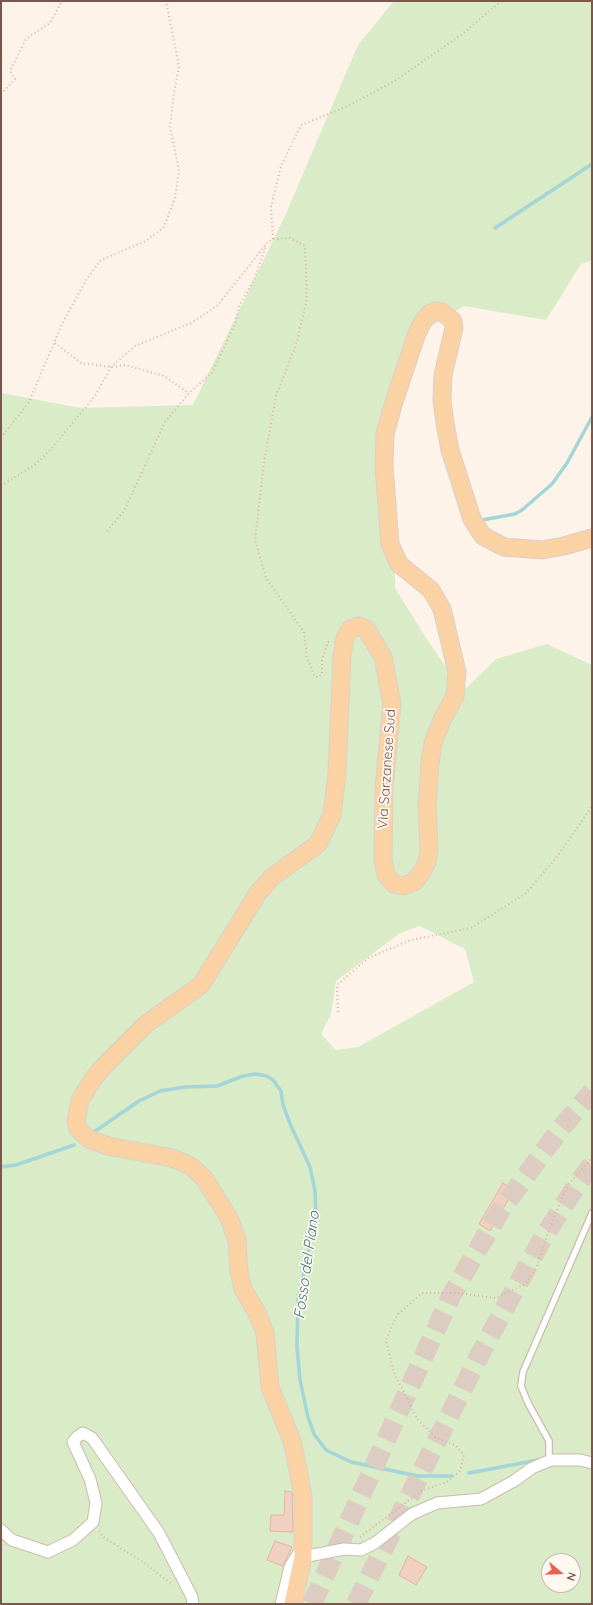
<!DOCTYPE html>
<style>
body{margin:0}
#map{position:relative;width:593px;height:1605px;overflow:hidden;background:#fdf3e9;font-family:Quicksand,sans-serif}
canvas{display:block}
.frame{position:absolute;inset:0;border:2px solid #78584c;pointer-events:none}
.north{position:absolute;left:541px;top:1553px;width:40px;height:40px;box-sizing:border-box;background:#fff8f0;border:1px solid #c9b8ae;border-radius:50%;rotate:109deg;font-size:11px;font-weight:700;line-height:16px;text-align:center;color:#78584c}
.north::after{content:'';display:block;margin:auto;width:14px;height:18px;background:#e66350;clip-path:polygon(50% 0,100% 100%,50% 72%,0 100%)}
</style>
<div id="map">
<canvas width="593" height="1605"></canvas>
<div class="frame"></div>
<div class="north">N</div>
</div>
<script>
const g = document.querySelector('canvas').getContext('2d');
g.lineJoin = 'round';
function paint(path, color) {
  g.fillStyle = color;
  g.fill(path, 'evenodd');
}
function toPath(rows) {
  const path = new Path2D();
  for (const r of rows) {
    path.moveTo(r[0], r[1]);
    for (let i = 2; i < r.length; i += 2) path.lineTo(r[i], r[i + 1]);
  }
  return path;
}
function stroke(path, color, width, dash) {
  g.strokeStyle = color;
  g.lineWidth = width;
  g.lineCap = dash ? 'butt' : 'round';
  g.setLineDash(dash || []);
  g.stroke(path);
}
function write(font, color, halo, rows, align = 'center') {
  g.font = font + ' Quicksand,sans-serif';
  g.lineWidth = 3.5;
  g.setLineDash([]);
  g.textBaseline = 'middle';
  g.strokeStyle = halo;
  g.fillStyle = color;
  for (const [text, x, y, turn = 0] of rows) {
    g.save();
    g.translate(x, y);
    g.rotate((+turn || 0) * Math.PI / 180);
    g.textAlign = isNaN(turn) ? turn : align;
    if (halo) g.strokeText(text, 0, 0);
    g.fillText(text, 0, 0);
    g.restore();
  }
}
paint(toPath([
 [394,1,592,1,592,260,581,264,546,320,464,306,421,332,385,434,395,559,395,588,428,641,463,691,496,659,547,644,592,665,592,1604,1,1604,1,393,81,408,193,405,285,216,358,45],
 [420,926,465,949,474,982,358,1047,336,1050,321,1034,331,1014,336,981,400,933],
 [549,1561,573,1561,573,1585,549,1585]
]), '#d9ebc7');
stroke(toPath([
 [495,228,592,164],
 [482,520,515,514,522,510,552,484,567,463,592,417],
 [91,1134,139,1101,160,1091,185,1087,217,1086,243,1076,256,1074,267,1076,273,1080,281,1091,283,1105,291,1126,310,1167,315,1191,316,1216,298,1300,297,1347,300,1380,308,1417,314,1434,326,1450,351,1462,418,1476,452,1476],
 [1,1167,16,1165,74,1145],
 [469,1473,538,1460]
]), '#a3d5d9', 3.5);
const building = toPath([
 [503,1183,514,1190,490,1231,479,1224,503,1183],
 [285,1491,292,1492,293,1532,270,1531,271,1515,284,1515,285,1491],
 [275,1541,292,1547,283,1566,267,1560,275,1541],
 [408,1556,427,1567,416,1585,399,1575,408,1556]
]);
paint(building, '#f2d0c1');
stroke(building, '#e5b5a1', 1);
stroke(toPath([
 [312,1604,451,1296,500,1211,561,1128,592,1092],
 [356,1604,479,1356,540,1243,578,1183,592,1165]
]), '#dcccc2', 20, [20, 10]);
const lane = toPath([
 [549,1461,549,1441,528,1403,521,1386,523,1372,592,1213]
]);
const street = toPath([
 [1,1530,12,1540,48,1552,73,1540,93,1522,96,1503,90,1479,73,1442,77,1437,83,1433,92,1438,159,1533,192,1597,193,1604],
 [281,1604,290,1567,298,1554,303,1557,344,1549,361,1550,375,1543,412,1514,437,1503,481,1499,514,1481,532,1468,551,1460,580,1460,592,1463]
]);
const primary = toPath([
 [293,1604,303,1557,303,1497,298,1469,292,1441,270,1387,265,1333,257,1313,243,1289,239,1271,237,1240,229,1218,204,1178,191,1166,172,1158,108,1146,89,1139,78,1129,76,1121,80,1100,93,1079,104,1066,146,1024,201,985,258,893,272,877,318,844,332,815,337,773,342,656,345,638,350,629,358,626,366,629,383,657,392,704,384,789,383,860,386,875,394,884,404,886,414,882,422,872,427,862,429,850,427,805,430,763,433,743,442,720,455,696,457,672,442,609,431,590,399,564,390,544,384,466,385,434,394,402,416,336,422,323,429,314,436,311,442,312,453,321,454,328,443,375,442,401,445,423,450,450,472,519,483,536,504,547,542,550,564,546,592,538]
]);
stroke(lane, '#cfbaae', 8);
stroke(street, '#cfbaae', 13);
stroke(primary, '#d9d0cd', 19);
stroke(toPath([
 [1,94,15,79,10,71,26,39,50,23,62,1],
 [273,239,271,207,281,166,301,125,348,106,396,80,461,35,501,1],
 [55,343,81,363,111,367,125,365,164,376,189,393],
 [1,438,29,402,62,324,86,280,101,260,146,241,164,227,175,198,179,170,170,127,174,93,179,66,166,1],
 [1,486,36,464,51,449,95,396,111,367,135,346,191,323,217,306,267,243,273,239,290,238,305,246,307,298,297,342,276,396,264,463,255,540,266,578,304,632,307,658,315,677,319,677,322,674,322,660,328,642,331,642],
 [107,531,124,511,165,422,189,393,212,373,235,324,240,304,254,280,266,246],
 [338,1012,337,985,368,958,411,940,471,928,525,894,557,857,592,806],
 [99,1531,103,1537,143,1562,173,1585],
 [360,1537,421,1491,447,1482,460,1471,464,1455,455,1445,435,1437,418,1420,394,1373,386,1340,397,1315,422,1293,459,1293,495,1298,526,1284,536,1268,552,1221,568,1185,592,1158]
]), '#d8b3a3', 2, [1, 3]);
stroke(lane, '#fff', 5.5);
stroke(street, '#fff', 11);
stroke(primary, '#fad2a3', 17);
write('14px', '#78584c', '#fff8f0', [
 ["Via Sarzanese Sud",387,769,-86]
]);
write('italic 15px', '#40787c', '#fff8f0', [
 ["Fosso del Piano",307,1265,-82]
]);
</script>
